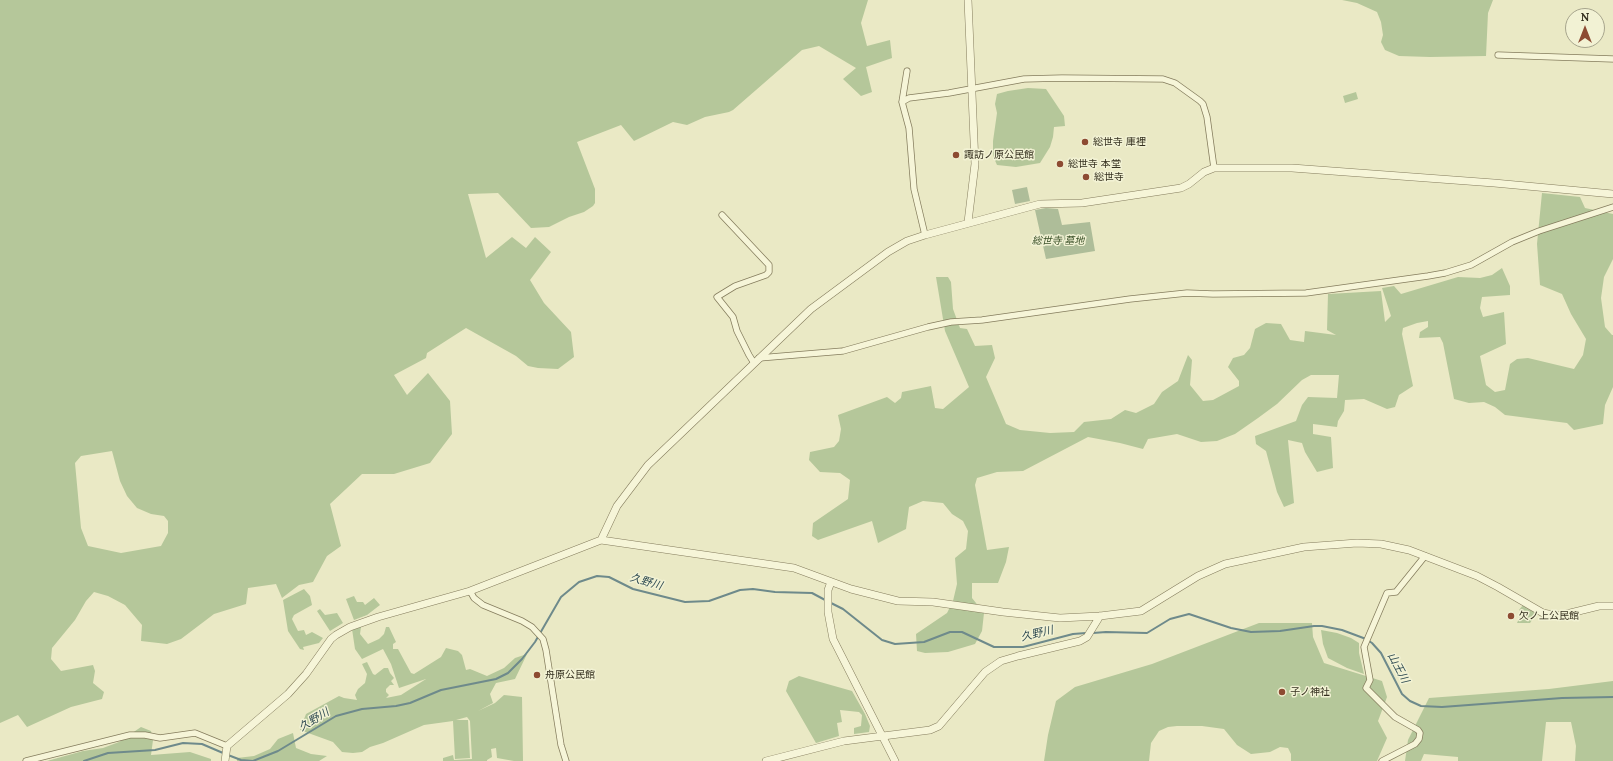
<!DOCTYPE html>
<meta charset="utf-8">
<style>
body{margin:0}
#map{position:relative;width:1613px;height:761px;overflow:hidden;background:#eae9c5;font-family:Lora,serif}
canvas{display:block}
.north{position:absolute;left:1565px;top:8px;width:40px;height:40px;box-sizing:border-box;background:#f2f2d4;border:1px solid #a6a48c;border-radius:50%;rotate:0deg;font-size:11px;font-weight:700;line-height:16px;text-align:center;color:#35301f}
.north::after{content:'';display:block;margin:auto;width:14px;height:18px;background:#8d4b32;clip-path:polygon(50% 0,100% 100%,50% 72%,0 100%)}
</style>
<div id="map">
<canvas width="1613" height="761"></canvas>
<div class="north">N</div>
</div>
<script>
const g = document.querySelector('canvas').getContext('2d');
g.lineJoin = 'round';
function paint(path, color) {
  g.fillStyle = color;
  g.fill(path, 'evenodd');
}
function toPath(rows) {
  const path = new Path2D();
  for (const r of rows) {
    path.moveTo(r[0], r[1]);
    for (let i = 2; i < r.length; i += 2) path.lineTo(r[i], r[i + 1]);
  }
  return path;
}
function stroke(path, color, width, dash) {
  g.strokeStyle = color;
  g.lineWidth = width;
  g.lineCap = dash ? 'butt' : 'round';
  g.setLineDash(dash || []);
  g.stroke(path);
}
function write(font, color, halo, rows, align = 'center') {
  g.font = font + ' Lora,"Noto Sans JP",serif';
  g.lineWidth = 3;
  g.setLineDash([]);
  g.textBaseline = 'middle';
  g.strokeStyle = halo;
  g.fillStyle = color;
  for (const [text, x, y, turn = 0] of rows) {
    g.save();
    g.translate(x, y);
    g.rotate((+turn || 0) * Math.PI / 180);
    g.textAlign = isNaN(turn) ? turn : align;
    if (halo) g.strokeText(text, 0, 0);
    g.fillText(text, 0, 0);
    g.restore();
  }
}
paint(toPath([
 [0,0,868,0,861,23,867,46,890,40,892,58,866,67,872,92,861,96,843,79,856,68,819,46,802,50,733,110,729,112,705,117,687,125,673,122,634,141,621,125,577,142,595,189,595,203,593,206,584,212,569,217,549,227,531,228,498,193,468,194,486,258,512,237,526,248,535,237,551,252,530,280,544,303,571,332,574,357,558,369,538,368,528,366,516,356,466,328,427,353,426,358,394,375,407,395,428,373,450,401,452,434,430,463,394,474,362,474,330,504,341,546,327,556,313,582,299,585,282,598,276,584,248,588,246,604,214,614,181,639,167,644,141,641,142,625,125,605,108,596,94,592,86,601,75,620,52,648,51,659,61,671,93,665,95,671,93,683,104,692,102,699,71,707,27,727,18,715,0,723],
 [112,451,120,481,127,496,137,508,151,514,164,516,168,521,168,533,161,546,121,553,88,546,81,528,75,463,81,456],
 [1342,0,1493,0,1488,13,1486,56,1430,57,1399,56,1385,50,1381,42,1383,35,1381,22,1377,12,1357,3],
 [1028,88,1046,89,1064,116,1065,126,1054,127,1053,137,1050,147,1040,163,1016,167,997,165,993,156,993,141,997,113,995,104,997,94,1008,91],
 [1356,92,1358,99,1345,103,1343,96],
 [1542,193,1580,197,1585,208,1613,214,1613,259,1604,277,1601,298,1605,327,1612,335,1613,335,1613,387,1605,405,1603,424,1574,430,1567,423,1505,415,1495,407,1484,402,1469,403,1454,399,1443,343,1440,337,1419,338,1420,332,1428,327,1428,321,1417,323,1403,328,1402,334,1413,386,1399,395,1395,407,1387,409,1364,399,1345,400,1344,411,1338,421,1337,427,1313,424,1313,434,1331,437,1333,468,1317,472,1305,452,1302,443,1288,440,1294,503,1284,507,1277,492,1266,451,1256,444,1255,436,1296,421,1302,405,1308,397,1337,398,1339,375,1311,375,1302,380,1277,404,1258,418,1235,434,1217,441,1201,442,1177,434,1148,439,1143,449,1120,443,1088,437,1023,471,997,472,977,478,975,485,987,550,1009,547,1006,562,998,583,972,583,972,598,984,613,982,631,975,644,948,652,925,653,917,651,916,634,947,613,953,601,957,584,955,558,966,549,968,531,963,521,952,514,943,503,923,501,909,507,906,529,878,543,872,521,818,540,812,536,813,523,848,499,850,480,840,473,820,472,809,460,810,452,834,447,839,441,841,429,838,415,887,397,895,403,901,398,902,392,931,386,935,408,943,409,969,387,945,331,936,277,948,277,951,282,953,309,960,328,967,329,975,346,992,345,995,358,986,377,1006,424,1020,430,1050,433,1074,432,1084,422,1111,419,1125,410,1136,413,1154,404,1162,392,1178,381,1188,355,1192,360,1190,385,1203,401,1213,400,1239,386,1239,381,1228,367,1233,358,1244,355,1250,348,1255,329,1266,323,1281,324,1290,340,1304,342,1305,331,1336,335,1327,330,1328,294,1381,291,1385,322,1391,316,1382,288,1394,286,1401,294,1458,277,1480,278,1492,275,1502,268,1510,286,1510,295,1482,297,1480,308,1483,317,1504,312,1506,344,1480,356,1486,385,1495,392,1505,390,1510,364,1517,359,1528,358,1574,369,1583,355,1586,339,1571,314,1562,294,1540,285,1537,244],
 [304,589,310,596,312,605,294,615,292,619,298,631,304,630,306,635,312,632,323,638,319,643,303,647,304,650,300,649,288,631,283,600],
 [354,596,357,602,363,602,365,605,374,598,380,605,367,615,354,620,346,599],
 [1523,605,1537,613,1530,623,1517,623,1522,612,1519,610],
 [320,609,325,615,337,613,343,623,330,631,317,611],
 [1259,623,1312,623,1313,637,1324,663,1382,681,1387,697,1378,721,1387,738,1377,761,1291,761,1291,754,1288,748,1280,747,1270,752,1251,754,1237,745,1224,729,1202,726,1177,726,1168,727,1159,731,1151,743,1149,761,1044,761,1048,735,1056,701,1075,687,1152,664],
 [356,627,361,627,360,634,368,644,379,639,384,634,386,627,389,627,396,642,393,644,393,649,398,649,411,673,414,674,441,657,446,648,458,651,462,655,466,670,470,669,487,676,504,668,515,658,527,654,515,679,496,683,490,694,493,703,478,711,495,703,504,695,522,697,523,761,514,761,497,758,496,748,491,749,492,757,487,760,487,761,443,761,443,758,453,755,454,760,472,759,470,721,467,717,456,720,468,720,470,758,455,759,453,721,424,725,383,743,370,747,362,752,353,753,342,752,333,742,300,730,306,714,339,696,344,698,357,700,355,695,358,689,365,683,367,674,362,664,367,662,373,674,375,675,384,668,388,668,390,673,394,678,391,681,394,685,390,685,386,689,386,692,389,695,386,698,401,695,426,679,399,688,391,664,383,649,362,659,355,649,352,629],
 [1321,630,1337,633,1351,638,1359,643,1359,653,1364,674,1347,668,1328,658,1323,644],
 [799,676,852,691,865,714,870,726,869,732,854,734,854,728,861,726,862,715,859,712,840,710,842,722,837,723,839,736,816,743,786,691,789,681],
 [1613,681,1613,761,1575,761,1576,746,1571,722,1546,722,1542,761,1458,761,1458,757,1424,754,1421,761,1405,761,1408,740,1429,698,1549,689],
 [141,727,151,731,153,740,151,755,190,752,211,759,211,761,47,761,83,751,103,748,119,742],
 [293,733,296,748,311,754,327,756,319,761,237,761,237,758,254,756,270,749,278,739]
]), '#b5c79a');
paint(toPath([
 [1027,187,1030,201,1015,204,1012,190],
 [1046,208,1058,209,1062,225,1090,222,1095,251,1046,259,1035,210]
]), '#aebd99');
stroke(toPath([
 [831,603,843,609,882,640,895,644,924,642,950,632,962,632,994,647,1023,647,1073,634,1086,633],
 [1093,633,1106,632,1147,633,1170,619,1189,614,1231,628,1251,632,1280,631,1314,626,1322,626,1342,630,1366,639,1372,643,1381,653,1402,694,1410,701,1421,706,1442,707,1562,698,1613,697],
 [228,755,241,760,253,761,278,751,336,716,362,709,396,706,410,703,441,690,496,679,508,673,522,659,535,642,561,597,579,582,597,576,609,577,633,589,685,602,709,601,740,590,753,589,775,592,812,593,827,601],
 [84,761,108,753,155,750,183,743,202,744,223,753]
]), '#6e8a8b', 2);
const minor = toPath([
 [1498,55,1613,59],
 [907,71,902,102,909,128,914,189,925,235],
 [902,102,909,98,949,93,1024,79,1062,78,1163,79,1175,83,1200,101,1203,104,1207,117,1214,168],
 [722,215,769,265,769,272,766,275,735,286,717,297,733,317,737,331,749,355,754,363],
 [759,358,843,351,928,327,951,322,982,320,1130,299,1187,293,1213,294,1306,293,1428,276,1445,273,1471,265,1512,242,1539,231,1613,207],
 [470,591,474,598,483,605,522,621,532,627,543,639,546,650,561,745,566,761],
 [26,761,130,735,145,735,160,738,195,733,227,746],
 [1382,761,1415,744,1419,739,1420,733,1418,730,1395,717,1366,688,1370,680,1364,647,1387,593,1396,592,1425,556]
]);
const tertiary = toPath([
 [968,0,975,164,968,222],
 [601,540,617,506,648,465,811,309,888,252,907,241,925,235,1040,204,1082,203,1181,188,1189,184,1204,172,1214,168,1292,168,1494,183,1613,194],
 [831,582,828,590,828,612,833,639,895,761],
 [225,761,227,746,288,694,306,674,331,639,336,635,350,627,378,617,470,591,601,540,794,568,851,589,898,601,933,602,1003,612,1060,618,1100,616,1141,611,1198,576,1225,564,1304,547,1357,543,1381,544,1409,550,1477,576,1498,587,1543,613,1558,616,1599,606,1613,606],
 [766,761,844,741,930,730,939,726,985,672,1001,661,1018,656,1080,641,1087,637,1100,616]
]);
stroke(minor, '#847c5d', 7);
stroke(tertiary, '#847c5d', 8);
stroke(minor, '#f6f5d8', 5.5);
stroke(tertiary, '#f6f5d8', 7);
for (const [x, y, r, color] of [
 [1085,142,4,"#8d4b32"],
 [956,155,4,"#8d4b32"],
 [1060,164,4,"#8d4b32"],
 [1086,177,4,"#8d4b32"],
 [1511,616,4,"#8d4b32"],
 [537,675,4,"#8d4b32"],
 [1282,692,4,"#8d4b32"]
]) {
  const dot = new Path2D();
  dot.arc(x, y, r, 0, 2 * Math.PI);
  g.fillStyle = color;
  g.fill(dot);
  stroke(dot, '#f2f2d4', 1.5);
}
write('10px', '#35301f', '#f2f2d4', [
 ["総世寺 庫裡",1093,142],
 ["諏訪ノ原公民館",964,155],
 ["総世寺 本堂",1068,164],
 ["総世寺",1094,177],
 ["欠ノ上公民館",1519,616],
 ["舟原公民館",545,675],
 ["子ノ神社",1290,692]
], 'left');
write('italic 10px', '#3a5028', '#f2f2d4', [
 ["総世寺 墓地",1058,241]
]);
write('italic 11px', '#304c53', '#f2f2d4', [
 ["久野川",646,582,16],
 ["久野川",1037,634,-13],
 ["山王川",1398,668,62],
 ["久野川",314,720,-31]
]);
</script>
